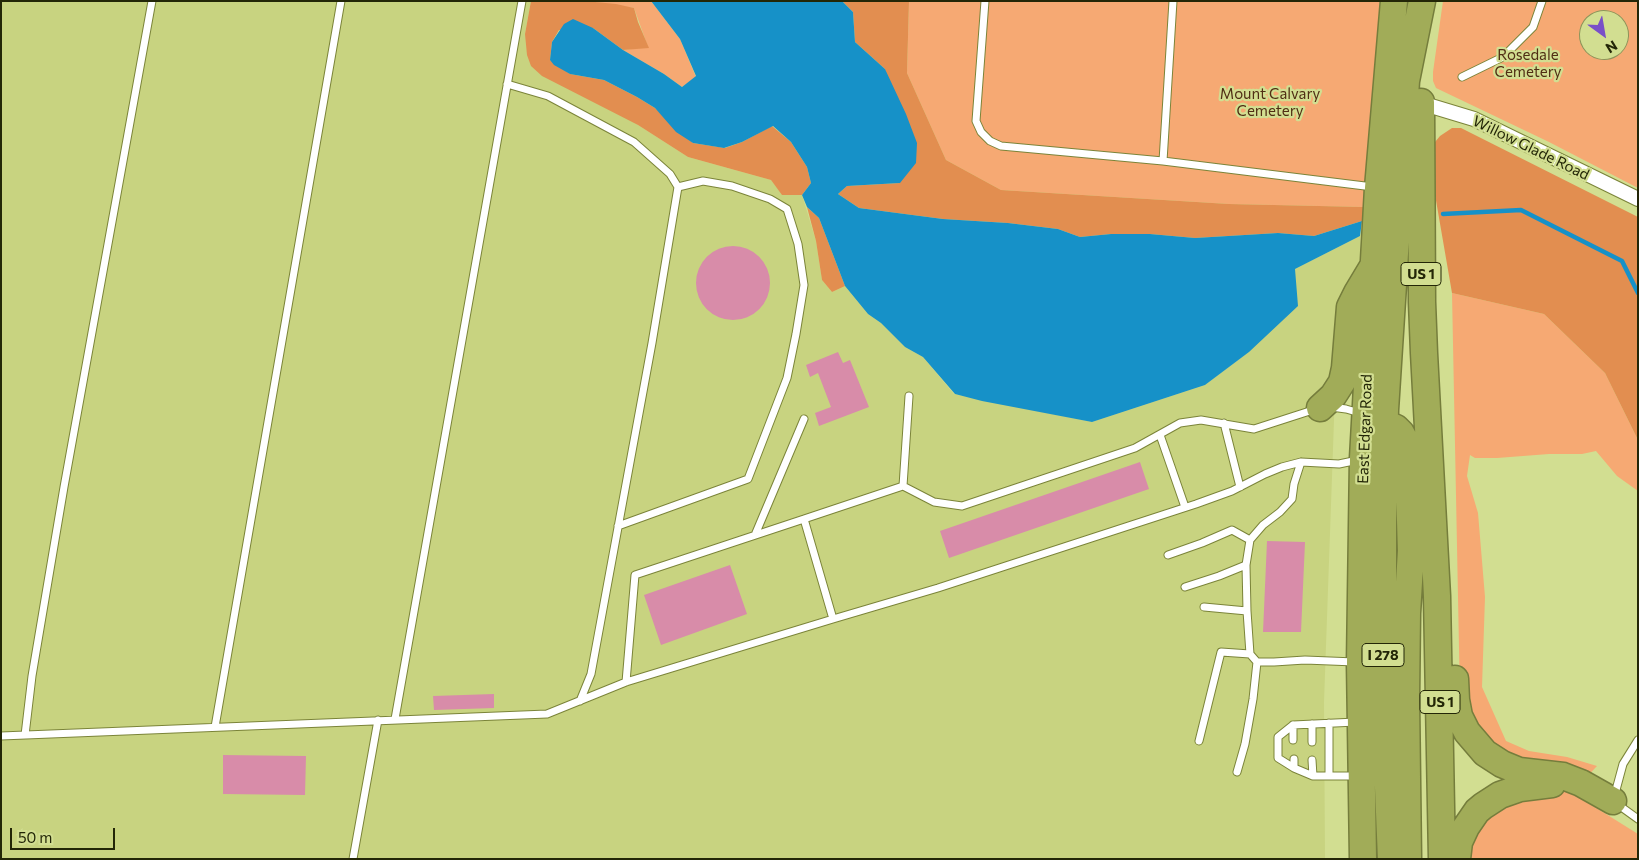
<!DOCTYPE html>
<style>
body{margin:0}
#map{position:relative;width:1639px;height:860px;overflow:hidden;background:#d2de91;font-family:Commissioner,sans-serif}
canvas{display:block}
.frame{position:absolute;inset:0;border:2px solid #232607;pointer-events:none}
.north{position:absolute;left:1579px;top:10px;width:50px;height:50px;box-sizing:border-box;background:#d2de91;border:1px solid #8c945a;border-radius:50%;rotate:148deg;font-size:14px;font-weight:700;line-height:20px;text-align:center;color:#232607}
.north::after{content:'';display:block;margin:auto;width:18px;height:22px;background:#794fc8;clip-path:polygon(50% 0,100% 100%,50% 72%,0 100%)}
.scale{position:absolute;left:10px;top:828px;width:105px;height:22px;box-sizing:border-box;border:2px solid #232607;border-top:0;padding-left:6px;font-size:15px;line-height:18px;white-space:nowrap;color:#232607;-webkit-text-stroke:4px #d2de91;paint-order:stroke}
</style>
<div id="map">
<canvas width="1639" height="860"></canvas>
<div class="frame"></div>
<div class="north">N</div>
<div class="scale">50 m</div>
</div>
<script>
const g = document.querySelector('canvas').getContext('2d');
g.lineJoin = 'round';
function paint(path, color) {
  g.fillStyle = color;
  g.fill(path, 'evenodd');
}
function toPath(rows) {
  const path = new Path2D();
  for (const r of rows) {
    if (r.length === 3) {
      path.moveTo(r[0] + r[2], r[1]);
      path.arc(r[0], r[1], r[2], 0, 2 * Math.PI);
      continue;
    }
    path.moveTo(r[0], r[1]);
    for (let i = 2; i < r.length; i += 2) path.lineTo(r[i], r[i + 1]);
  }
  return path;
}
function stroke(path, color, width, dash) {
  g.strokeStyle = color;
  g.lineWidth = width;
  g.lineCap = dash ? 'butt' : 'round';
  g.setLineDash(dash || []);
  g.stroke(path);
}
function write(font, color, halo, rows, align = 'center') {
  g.font = font + ' Commissioner,sans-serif';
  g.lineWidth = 4.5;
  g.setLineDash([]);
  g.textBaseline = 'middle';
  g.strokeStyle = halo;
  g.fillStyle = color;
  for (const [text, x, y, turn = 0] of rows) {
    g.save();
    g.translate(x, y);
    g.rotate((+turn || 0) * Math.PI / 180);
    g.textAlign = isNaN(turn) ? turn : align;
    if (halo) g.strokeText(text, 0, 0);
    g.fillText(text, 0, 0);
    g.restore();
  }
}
paint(toPath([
 [1,1,531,1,525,34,638,125,688,157,771,180,783,195,802,195,816,241,822,280,832,292,845,286,868,314,881,323,905,347,923,357,954,394,1092,422,1205,385,1249,352,1295,269,1360,236,1360,267,1336,364,1324,702,1325,859,1,859]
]), '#c8d380');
paint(toPath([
 [585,1,651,1,680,39,696,77,682,87,664,74,623,50,648,47,634,8],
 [909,1,1380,1,1364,207,1229,204,1001,190,946,160,907,73],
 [1443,1,1638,1,1638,188,1549,142,1436,88,1433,81,1433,72],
 [1589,20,1619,20,1619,50,1589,50],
 [1452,293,1544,314,1605,373,1638,440,1638,491,1617,476,1596,451,1582,454,1549,454,1497,458,1475,458,1470,455,1467,476,1478,513,1485,597,1482,687,1506,741,1529,751,1567,757,1597,766,1581,783,1502,764,1460,698],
 [1562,791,1574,794,1638,834,1638,859,1462,859,1469,835,1507,799]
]), '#f6a973');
paint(toPath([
 [531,1,585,1,616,4,634,8,638,22,649,48,623,50,593,28,559,30,552,42,550,60,570,74,604,80,637,97,655,108,693,143,725,148,742,142,772,126,791,142,807,167,811,183,802,195,782,195,771,180,688,157,638,125,542,76,531,66,527,55,525,34],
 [842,1,909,1,907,73,946,160,1001,190,1229,204,1364,207,1362,221,1314,236,1278,233,1195,238,1150,234,1111,234,1080,237,1058,229,1008,223,943,219,859,208,838,194,847,186,900,183,885,69,855,42,853,12],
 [1452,128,1461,128,1638,217,1638,440,1605,373,1544,314,1452,293,1433,183,1432,156,1435,142,1440,136],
 [807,207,819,218,845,286,832,292,822,280,816,241]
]), '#e28e50');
paint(toPath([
 [651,1,842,1,853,12,855,42,885,69,906,114,917,143,916,163,900,183,847,186,838,194,859,208,943,219,1008,223,1058,229,1080,237,1111,234,1150,234,1195,238,1278,233,1314,236,1362,221,1360,236,1295,269,1298,306,1249,352,1205,385,1092,422,982,401,955,394,923,357,905,347,881,323,868,314,845,286,819,218,807,207,802,195,811,183,807,167,791,142,773,126,742,142,724,148,693,143,676,132,655,108,637,97,604,80,570,74,554,65,550,60,552,42,564,24,573,19,593,28,623,50,664,74,682,87,696,76,680,39]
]), '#1691c8');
stroke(toPath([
 [1443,214,1521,210,1622,261,1638,293]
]), '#1691c8', 4.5);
paint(toPath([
 [733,283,37],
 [838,352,843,363,850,360,869,407,819,426,815,413,831,407,818,373,810,377,806,365],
 [1140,462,1149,489,949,558,940,531],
 [1267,541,1305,542,1301,632,1263,632],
 [730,565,747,614,661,645,644,595],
 [494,694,494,708,434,710,433,696],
 [223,755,306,756,305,795,223,794]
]), '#d88ca9');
const lane = toPath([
 [985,1,976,121,981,132,990,141,1001,146,1163,161,1373,187],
 [1462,77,1503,57,1533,27,1542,1],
 [507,84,548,96,634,142,670,174,678,187,652,343,591,674,580,701],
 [1163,161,1173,1],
 [1331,407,1346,409,1360,413],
 [1224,423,1240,487],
 [1160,435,1185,507],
 [903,486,909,396],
 [618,526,748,479,787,378,796,334,804,285,798,244,787,209,770,199,732,186,703,181,678,187],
 [755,535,804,419],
 [1168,555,1202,543,1232,530,1250,540,1263,525,1280,512,1292,499,1294,484,1301,462],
 [1185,587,1219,576,1246,565,1250,540],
 [1204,607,1247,611,1246,565],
 [1247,611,1250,654,1257,662,1274,662,1305,660,1355,662],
 [833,619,804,519,903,486,934,502,962,506,1135,448,1180,423,1201,420,1254,429,1316,409],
 [626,682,635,575,804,519],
 [395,719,522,1],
 [1329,723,1329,776],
 [1293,725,1278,737,1278,758,1294,768],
 [215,727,341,1],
 [25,735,32,676,64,487,152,1],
 [1,736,547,714,626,682,833,619,938,588,1196,504,1232,491,1265,474,1282,467,1301,462,1339,464,1358,460],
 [1293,740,1293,725,1356,722],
 [1638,740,1623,764,1613,801,1638,819],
 [1199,741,1221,652,1250,654],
 [1312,742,1312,724],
 [1294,759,1294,768,1313,776,1358,776],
 [1312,760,1313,776],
 [1237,772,1245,744,1253,699,1257,662],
 [353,859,378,720]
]);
const street = toPath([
 [1421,103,1474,119,1638,199]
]);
const highway = toPath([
 [1421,102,1422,302,1424,353,1437,596,1442,859],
 [1320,408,1333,396,1342,382,1345,368,1350,307,1357,293,1372,268],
 [1373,418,1396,428,1401,433,1406,442,1408,458,1411,551,1407,613,1406,699,1408,858],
 [1455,679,1456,700,1459,716,1467,732,1485,753,1502,764,1519,771,1563,776,1581,783,1613,801],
 [1363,859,1360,663,1363,458,1378,188,1394,1],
 [1391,859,1383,669,1383,526,1385,410,1406,81,1422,1],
 [1457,859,1459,842,1466,827,1477,811,1483,806,1500,795,1520,788,1552,784]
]);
stroke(lane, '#7b8439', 9);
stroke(street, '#7b8439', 16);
stroke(highway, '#757d3c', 29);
stroke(lane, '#fff', 7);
stroke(street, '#fff', 14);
stroke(highway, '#a1ac58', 26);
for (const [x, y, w] of [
 [1421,274,40],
 [1383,655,42],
 [1440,702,40]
]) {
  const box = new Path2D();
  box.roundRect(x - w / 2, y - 11.5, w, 23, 4);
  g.fillStyle = '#d2de91';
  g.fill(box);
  stroke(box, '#232607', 1);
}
write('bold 14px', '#232607', null, [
 ["US 1",1421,274],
 ["I 278",1383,655],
 ["US 1",1440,702]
]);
write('15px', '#502e14', '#d2de91', [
 ["Rosedale",1528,55],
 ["Cemetery",1528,72],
 ["Mount Calvary",1270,94],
 ["Cemetery",1270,111]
]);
write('15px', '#232607', '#d2de91', [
 ["Willow Glade Road",1531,148,26],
 ["East Edgar Road",1365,429,-88]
]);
</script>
